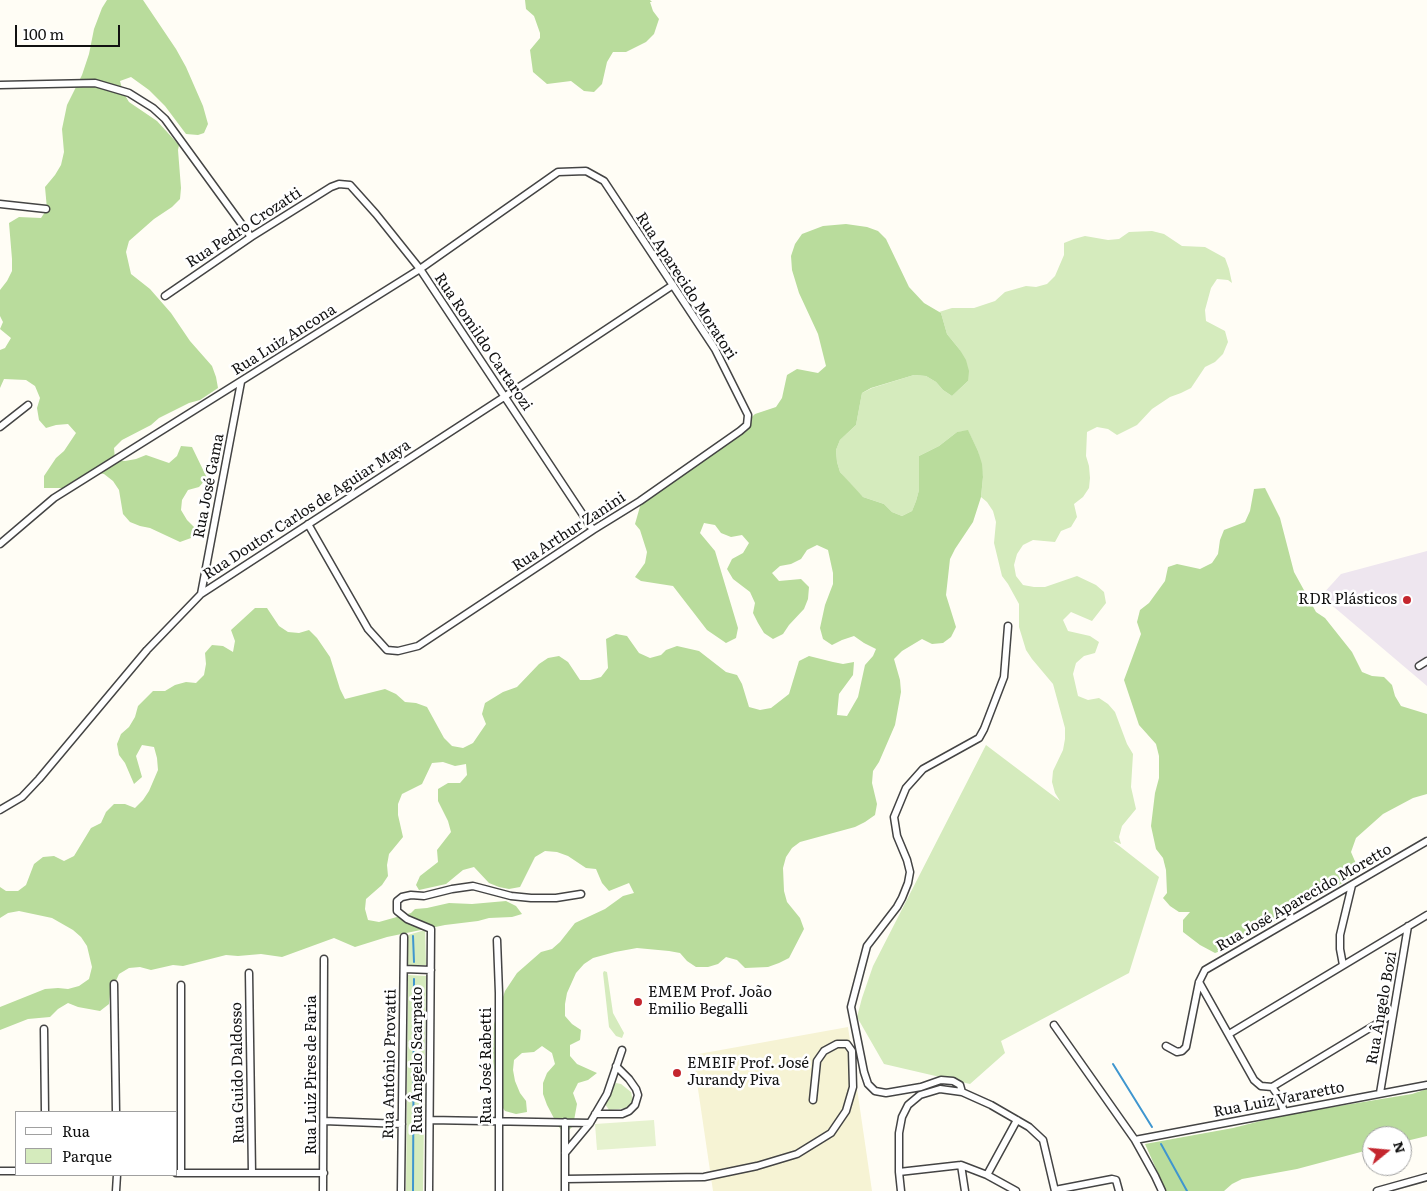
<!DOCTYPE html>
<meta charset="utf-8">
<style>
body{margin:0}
#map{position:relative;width:1427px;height:1191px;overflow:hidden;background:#fffdf5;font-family:Literata,serif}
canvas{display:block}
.legend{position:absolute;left:15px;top:1111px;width:162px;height:65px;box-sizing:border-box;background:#fff;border:1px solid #a0a0a0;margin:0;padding:6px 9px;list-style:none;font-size:15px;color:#111}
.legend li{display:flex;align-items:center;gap:10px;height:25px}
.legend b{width:25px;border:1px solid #a0a0a0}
.north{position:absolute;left:1362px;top:1126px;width:50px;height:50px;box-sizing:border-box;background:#fff;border:1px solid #a0a0a0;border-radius:50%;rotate:73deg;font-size:14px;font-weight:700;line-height:20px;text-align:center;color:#111}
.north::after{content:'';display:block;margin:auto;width:18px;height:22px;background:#c4262e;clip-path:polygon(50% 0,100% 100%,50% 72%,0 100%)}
.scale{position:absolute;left:15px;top:25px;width:105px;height:22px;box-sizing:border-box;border:2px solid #111;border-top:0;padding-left:6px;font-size:15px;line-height:18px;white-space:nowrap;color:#111;-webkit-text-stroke:4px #fff;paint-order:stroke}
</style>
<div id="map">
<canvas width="1427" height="1191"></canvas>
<ul class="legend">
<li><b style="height:6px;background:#fff"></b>Rua</li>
<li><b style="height:14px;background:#d5ebbd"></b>Parque</li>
</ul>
<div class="north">N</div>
<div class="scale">100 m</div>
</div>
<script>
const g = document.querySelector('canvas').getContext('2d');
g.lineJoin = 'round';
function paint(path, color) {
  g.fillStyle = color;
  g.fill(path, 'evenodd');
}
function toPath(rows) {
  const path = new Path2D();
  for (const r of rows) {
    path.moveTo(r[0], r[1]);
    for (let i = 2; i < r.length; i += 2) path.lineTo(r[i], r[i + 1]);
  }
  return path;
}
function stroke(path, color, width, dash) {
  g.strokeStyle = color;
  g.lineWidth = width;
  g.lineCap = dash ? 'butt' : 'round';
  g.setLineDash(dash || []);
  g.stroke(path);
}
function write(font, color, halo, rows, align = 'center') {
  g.font = font + ' Literata,serif';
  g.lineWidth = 5;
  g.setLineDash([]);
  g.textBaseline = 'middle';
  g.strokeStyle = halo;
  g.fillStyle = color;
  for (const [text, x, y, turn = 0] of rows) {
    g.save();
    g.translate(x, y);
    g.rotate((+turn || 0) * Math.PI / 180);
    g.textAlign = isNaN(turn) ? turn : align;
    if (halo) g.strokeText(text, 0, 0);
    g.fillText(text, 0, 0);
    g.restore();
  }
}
paint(toPath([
 [1427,551,1427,686,1321,596,1341,574]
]), '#eee6ef');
paint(toPath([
 [848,1027,872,1191,713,1191,693,1055]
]), '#f6f3d4');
paint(toPath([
 [1152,231,1164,234,1182,246,1205,247,1225,258,1229,269,1232,283,1228,280,1217,279,1211,288,1205,310,1206,321,1225,331,1228,342,1223,354,1215,362,1205,367,1191,388,1181,393,1170,397,1152,409,1137,425,1117,435,1108,429,1097,427,1087,432,1086,456,1089,466,1090,478,1089,488,1083,497,1074,504,1077,517,1071,527,1061,531,1055,542,1033,540,1023,545,1017,554,1014,565,1016,576,1023,585,1034,587,1045,587,1077,576,1096,585,1104,592,1106,603,1092,621,1071,612,1063,620,1068,631,1090,636,1099,642,1095,653,1084,656,1076,663,1073,674,1078,696,1088,700,1099,698,1108,704,1115,712,1127,744,1133,754,1131,787,1136,809,1122,826,1119,837,1121,844,1113,841,1159,877,1129,973,1001,1041,1005,1053,970,1084,884,1064,857,1017,862,998,873,966,986,745,1060,801,1055,793,1052,782,1053,771,1063,750,1065,739,1065,728,1053,684,1032,659,1026,650,1019,627,1019,604,1008,584,1002,576,994,543,996,522,993,511,987,502,981,497,983,477,978,451,968,431,957,432,939,446,919,456,919,490,916,501,912,511,902,516,892,512,884,504,863,497,855,490,840,472,837,462,836,450,840,440,856,425,862,393,872,388,914,375,926,376,936,382,943,390,952,396,968,381,960,350,947,334,941,313,939,312,952,308,974,308,995,301,1005,292,1026,286,1036,287,1047,284,1055,276,1064,255,1064,243,1074,239,1085,236,1108,240,1119,239,1129,232],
 [425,930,426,965,408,965,408,935],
 [604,971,607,972,613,1013,624,1033,622,1038,616,1036,609,1027,603,973],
 [408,975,426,976,423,1191,406,1191],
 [616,1083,621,1084,631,1092,633,1101,628,1108,609,1110,605,1104,613,1086]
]), '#d5ebbd');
paint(toPath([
 [107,0,143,0,176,49,186,67,203,106,208,124,204,133,198,135,186,134,165,106,149,90,131,77,120,81,123,92,129,102,157,121,179,145,178,150,181,188,180,199,172,207,154,219,129,241,126,252,131,274,150,289,171,313,190,341,212,366,216,377,218,388,200,400,189,403,159,418,151,425,122,440,114,448,115,460,125,461,136,459,146,455,169,463,177,456,181,446,192,447,207,478,199,487,188,490,182,500,181,510,187,520,195,528,191,538,180,542,150,528,140,526,130,522,123,514,119,490,113,481,104,474,93,472,83,475,77,484,66,488,44,488,44,476,56,458,64,451,76,433,68,424,56,425,46,428,39,420,37,408,40,398,35,386,26,380,4,379,0,388,0,350,5,348,11,338,0,329,3,322,0,316,0,290,7,281,12,271,12,259,9,223,19,217,41,218,47,209,45,187,55,175,61,165,64,152,62,129,67,105,82,75,89,54,94,29,102,8],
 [525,0,650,0,652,2,650,2,653,11,659,19,654,34,646,42,626,52,613,52,607,62,602,84,594,92,584,91,571,81,547,84,533,72,530,50,540,38,540,33,534,16,526,9],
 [846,224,867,227,878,231,886,239,909,287,924,303,941,313,947,334,960,350,966,360,969,371,968,381,952,396,943,390,936,382,926,376,914,375,871,388,862,393,856,425,840,440,836,450,837,462,840,472,863,497,884,504,892,512,902,516,912,511,916,501,919,490,919,456,939,446,957,432,968,430,978,451,982,464,983,477,981,497,973,522,955,549,950,559,946,595,956,627,951,637,943,643,932,644,922,639,902,651,894,659,900,680,901,692,895,725,879,762,873,771,872,783,877,804,875,815,865,822,855,827,800,842,792,848,786,857,783,868,784,891,787,902,800,918,804,929,789,958,779,963,768,967,745,968,737,960,726,957,718,964,708,967,696,967,687,961,680,953,669,951,637,948,615,952,593,958,584,964,576,973,567,993,565,1004,565,1016,572,1024,581,1030,580,1040,570,1045,570,1056,577,1064,597,1073,588,1080,578,1083,573,1093,577,1104,573,1126,565,1134,558,1126,547,1105,543,1094,543,1083,547,1073,555,1064,552,1053,542,1046,534,1052,522,1053,514,1060,513,1070,515,1081,520,1093,526,1101,527,1112,516,1114,505,1111,499,1102,496,1091,493,1057,494,1024,505,991,517,973,541,952,552,949,560,942,575,923,605,909,623,896,634,893,629,883,609,891,602,883,596,869,586,868,568,856,557,852,545,851,535,857,520,887,509,889,499,887,489,883,474,867,463,870,446,884,419,890,416,885,420,876,438,862,437,850,451,832,448,821,438,801,438,789,448,783,460,783,467,775,466,764,455,766,443,762,432,763,422,784,402,794,398,804,398,815,403,837,389,854,387,865,388,876,382,885,366,899,365,909,368,920,379,922,411,913,415,909,427,908,449,903,472,904,506,901,516,906,522,914,512,917,489,918,478,921,445,925,387,937,355,947,334,938,282,957,261,954,238,956,226,955,183,966,173,965,151,970,140,967,129,968,119,974,110,994,109,1004,100,1011,78,1007,68,1003,58,1009,50,1017,28,1019,0,1030,0,1007,45,989,58,988,68,989,79,986,89,979,92,967,87,946,81,937,73,930,52,918,19,911,8,913,0,918,0,887,6,891,18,891,26,885,34,864,43,857,54,856,64,861,74,856,91,828,101,823,106,812,114,804,125,804,135,808,143,800,149,791,158,770,157,758,154,747,142,745,136,756,142,777,134,784,125,763,119,755,117,744,121,734,129,727,135,717,138,706,153,691,165,691,175,685,186,682,196,683,204,675,206,664,205,653,212,645,223,646,233,652,235,641,231,630,255,608,267,608,279,626,288,632,299,633,309,630,317,638,330,657,340,689,345,699,385,689,396,694,405,702,416,703,427,707,444,738,452,746,463,748,473,743,486,724,482,714,485,703,503,692,517,687,539,664,548,658,559,656,568,662,580,680,590,680,601,677,608,668,606,639,616,634,627,636,639,653,650,658,661,655,666,650,677,646,699,651,726,672,737,675,742,684,749,707,760,710,771,708,789,694,799,661,809,656,833,662,843,664,854,662,853,675,839,694,837,715,847,716,858,697,865,665,873,656,876,649,864,643,854,636,842,640,832,645,823,639,820,628,825,605,833,584,833,573,828,550,817,545,807,550,801,559,791,564,780,566,772,573,779,581,801,579,809,587,808,599,804,609,789,625,783,634,773,639,764,633,758,623,753,613,755,603,750,592,733,579,727,569,732,559,743,553,749,543,742,535,731,537,721,533,715,525,704,523,700,533,715,551,738,628,736,638,726,643,707,630,673,586,641,581,635,577,645,563,647,552,640,530,635,524,643,496,670,478,678,469,689,463,711,456,755,414,776,407,782,398,787,375,797,369,818,373,826,366,818,334,799,293,792,270,791,256,795,244,802,234,823,226],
 [1265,488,1280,518,1294,572,1316,612,1325,618,1352,652,1362,672,1372,676,1384,677,1392,685,1395,696,1401,706,1427,714,1427,794,1413,798,1383,814,1356,838,1351,852,1360,873,1226,949,1215,953,1200,945,1183,932,1183,920,1190,912,1179,912,1170,906,1163,898,1167,893,1166,870,1163,858,1156,849,1151,826,1155,793,1159,778,1159,756,1156,744,1139,725,1124,680,1141,634,1137,622,1140,610,1149,603,1165,581,1168,567,1177,564,1200,569,1212,563,1218,554,1220,540,1224,530,1245,522,1250,511,1254,489],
 [1427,1089,1427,1136,1402,1142,1402,1136,1372,1136,1372,1149,1297,1169,1242,1179,1232,1184,1224,1191,1166,1191,1145,1144,1233,1128,1284,1115,1412,1094]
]), '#b9dc9c');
paint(toPath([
 [654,1120,656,1146,597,1150,595,1124]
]), '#e6f2cf');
stroke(toPath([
 [413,936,414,962],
 [1113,1064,1152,1127],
 [1161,1144,1187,1191],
 [413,1191,414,979]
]), '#3f96cf', 2);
const minor = toPath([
 [0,85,95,83,129,93,153,108,165,119,251,237],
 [0,204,46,209],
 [165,296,251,237,331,187,339,184,350,185,376,214,420,269,593,530],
 [0,427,28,405],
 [0,544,54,498,420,269,558,172,586,171,604,181,715,349,748,415,747,425,740,431,640,501,593,530,418,646,398,651,387,650,368,629,308,524],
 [201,594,241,382],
 [1419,666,1427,661],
 [0,810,22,797,39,779,147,650,201,594,504,397,673,285],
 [497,940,499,993,499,1191],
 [1343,965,1340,949,1340,935,1352,885],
 [404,969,431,970],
 [249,973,252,1173],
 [1199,982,1254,1080,1261,1086,1272,1087,1277,1094,1284,1111],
 [114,984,116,1112],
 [181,985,181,1173],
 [1054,1025,1135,1140,1155,1176,1162,1191],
 [44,1029,45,1112],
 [1229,1034,1427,915],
 [1166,1046,1177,1052,1182,1051,1186,1047,1199,982,1205,970,1427,841],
 [1272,1087,1393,1014],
 [962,1092,960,1085,953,1081,941,1080,921,1087,886,1093,875,1091,868,1084,864,1072,851,1007,867,946,897,907,902,898,908,883,910,872,907,860,897,836,894,817,906,788,923,769,979,738,984,729,1004,677,1008,626],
 [1380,1093,1408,926],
 [595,1114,622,1114,629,1111,635,1105,638,1095,636,1089,629,1079,616,1066],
 [430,1120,590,1123],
 [324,1121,402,1124],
 [1135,1140,1427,1085],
 [565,1153,590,1123,607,1094,622,1050],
 [961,1165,965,1191],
 [0,1171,16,1171],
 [899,1172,961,1165,987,1175,1016,1191],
 [176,1173,324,1173],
 [987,1175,1017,1120],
 [565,1179,704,1177,757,1166,797,1154,831,1133,846,1111,853,1087,852,1051,847,1044,837,1044,824,1051,817,1061,813,1100],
 [1055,1190,1112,1179,1116,1180,1119,1191],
 [116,1191,117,1175],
 [323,1191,324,959],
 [401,1191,404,937],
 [429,1191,431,929,407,919,397,911,397,901,402,897,411,895,424,896,452,889,473,886,511,896,531,898,556,898,581,894],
 [565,1191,565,1122],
 [901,1191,899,1172,899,1133,902,1117,908,1105,920,1095,940,1089,962,1092,991,1105,1029,1127,1043,1140,1055,1191],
 [1377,1191,1427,1177]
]);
stroke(minor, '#444', 9);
stroke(minor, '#fff', 6);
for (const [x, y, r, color] of [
 [1407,600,5,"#c4262e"],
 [638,1002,5,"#c4262e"],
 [677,1073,5,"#c4262e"]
]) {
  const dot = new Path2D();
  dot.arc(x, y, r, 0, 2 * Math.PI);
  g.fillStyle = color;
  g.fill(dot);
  stroke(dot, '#fff', 2);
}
write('15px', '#111', '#fff', [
 ["Rua Pedro Crozatti",244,228,-33],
 ["Rua Aparecido Moratori",686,286,57],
 ["Rua Luiz Ancona",284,340,-32],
 ["Rua Romildo Cartarozi",483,342,56],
 ["Rua José Gama",209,486,-79],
 ["Rua Doutor Carlos de Aguiar Maya",307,510,-33],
 ["Rua Arthur Zanini",569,532,-33],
 ["Rua José Aparecido Moretto",1304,898,-30],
 ["Rua Ângelo Bozi",1382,1008,-80],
 ["Rua Ângelo Scarpato",418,1060,-90],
 ["Rua Antônio Provatti",390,1064,-89],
 ["Rua José Rabetti",487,1066,-90],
 ["Rua Guido Daldosso",238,1073,-91],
 ["Rua Luiz Pires de Faria",312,1075,-90],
 ["Rua Luiz Vararetto",1279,1100,-11]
]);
write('15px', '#111', '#fff', [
 ["RDR Plásticos",1397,600,"right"],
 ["EMEM Prof. João",648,993],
 ["Emilio Begalli",648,1010],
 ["EMEIF Prof. José",687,1064],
 ["Jurandy Piva",687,1081]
], 'left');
</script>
